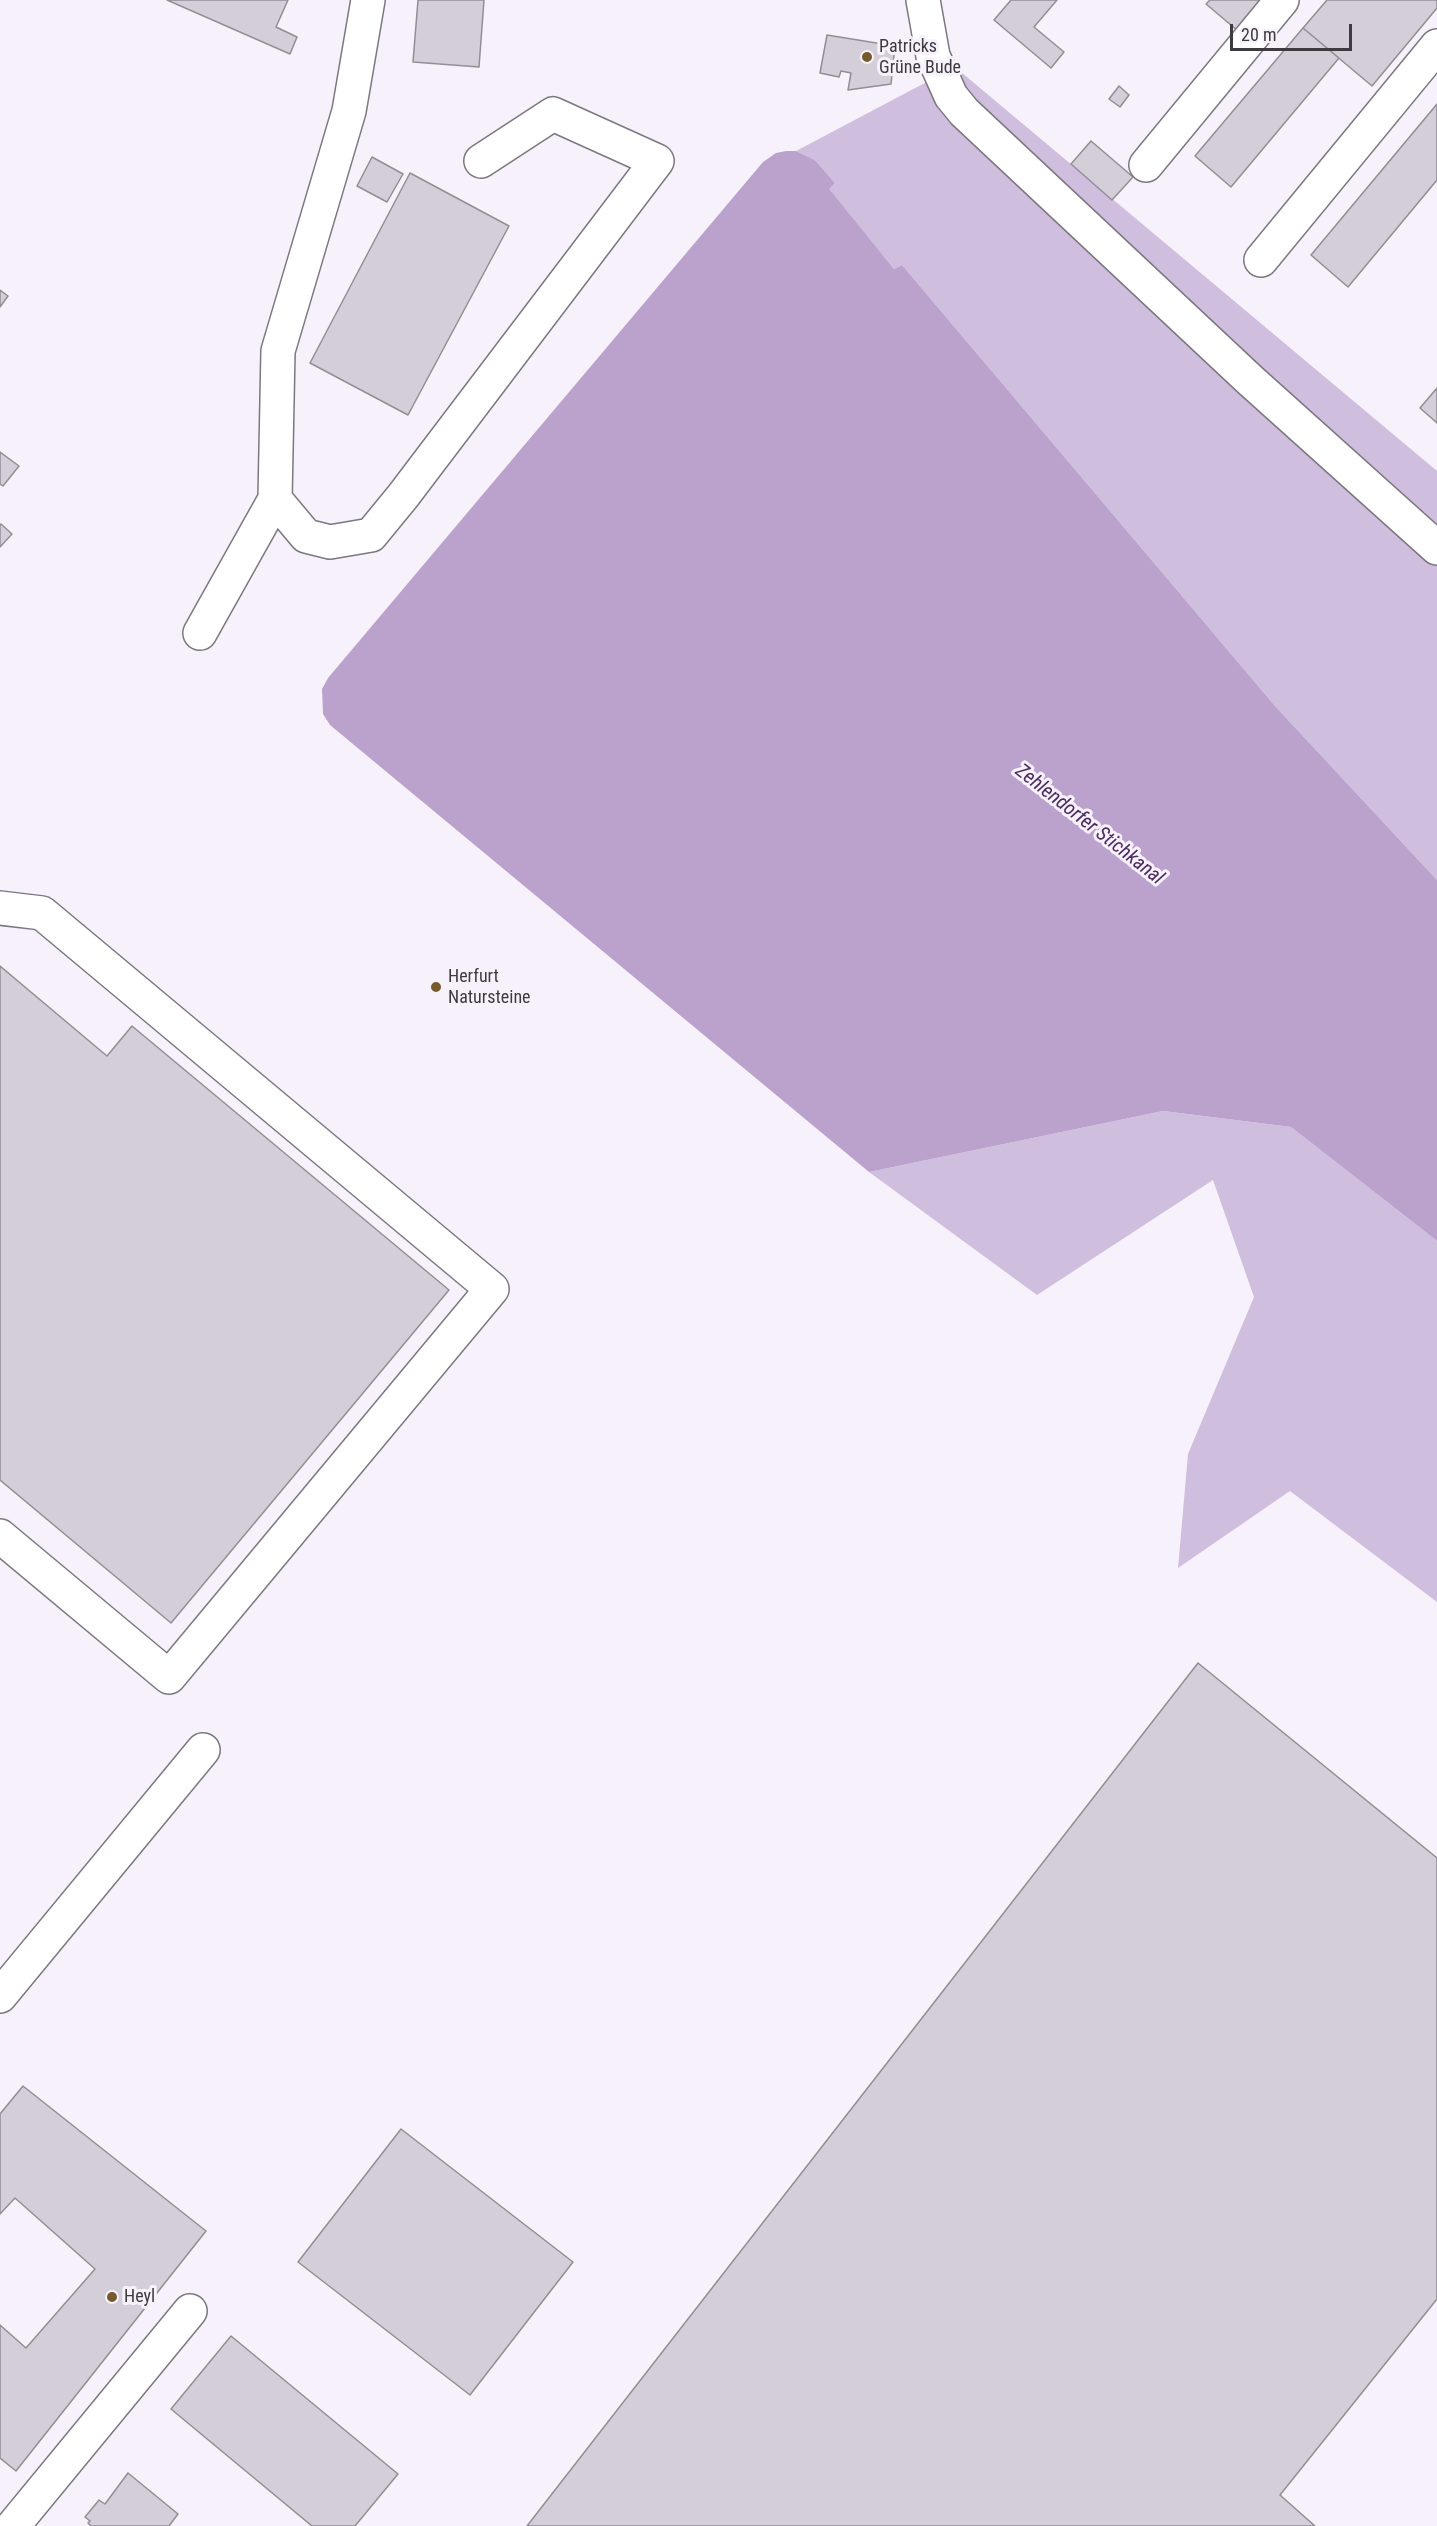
<!DOCTYPE html>
<meta charset="utf-8">
<style>
body{margin:0}
#map{position:relative;width:1437px;height:2526px;overflow:hidden;background:#f7f1fc;font-family:"Roboto Condensed",sans-serif}
canvas{display:block}
.scale{position:absolute;left:1230px;top:24px;width:122px;height:27px;box-sizing:border-box;border:3px solid #3d3b3f;border-top:0;padding-left:8px;font-size:18px;line-height:21px;white-space:nowrap;color:#3d3b3f;-webkit-text-stroke:4px #f7f1fc;paint-order:stroke}
</style>
<div id="map">
<canvas width="1437" height="2526"></canvas>
<div class="scale">20 m</div>
</div>
<script>
const g = document.querySelector('canvas').getContext('2d');
g.lineJoin = 'round';
function paint(path, color) {
  g.fillStyle = color;
  g.fill(path, 'evenodd');
}
function toPath(rows) {
  const path = new Path2D();
  for (const r of rows) {
    path.moveTo(r[0], r[1]);
    for (let i = 2; i < r.length; i += 2) path.lineTo(r[i], r[i + 1]);
  }
  return path;
}
function stroke(path, color, width, dash) {
  g.strokeStyle = color;
  g.lineWidth = width;
  g.lineCap = dash ? 'butt' : 'round';
  g.setLineDash(dash || []);
  g.stroke(path);
}
function write(font, color, halo, rows, align = 'center') {
  g.font = font + ' "Roboto Condensed",sans-serif';
  g.lineWidth = 6;
  g.setLineDash([]);
  g.textBaseline = 'middle';
  g.strokeStyle = halo;
  g.fillStyle = color;
  for (const [text, x, y, turn = 0] of rows) {
    g.save();
    g.translate(x, y);
    g.rotate((+turn || 0) * Math.PI / 180);
    g.textAlign = isNaN(turn) ? turn : align;
    if (halo) g.strokeText(text, 0, 0);
    g.fillText(text, 0, 0);
    g.restore();
  }
}
paint(toPath([
 [955,67,1437,471,1437,880,1275,706,902,265,894,269,828,189,835,183,815,160,796,151],
 [1163,1111,1291,1127,1437,1241,1437,1602,1290,1491,1178,1568,1188,1454,1254,1297,1213,1180,1037,1295,869,1172]
]), '#cfbedd');
paint(toPath([
 [786,151,796,151,815,160,835,183,829,189,894,269,902,265,1275,706,1437,880,1437,1241,1291,1127,1163,1111,869,1172,330,725,323,714,322,689,328,678,763,162,776,153]
]), '#baa2cc');
const building = toPath([
 [167,0,288,0,276,27,297,37,290,54,167,0],
 [418,0,484,0,479,67,413,62,418,0],
 [1011,0,1057,0,1034,27,1064,52,1051,68,994,20,1011,0],
 [1210,0,1261,0,1263,2,1238,31,1206,4,1210,0],
 [1327,0,1437,0,1437,8,1372,86,1303,28,1327,0],
 [1303,28,1339,58,1231,187,1195,156,1303,28],
 [827,35,895,46,891,84,848,90,851,73,841,71,839,77,820,73,827,35],
 [1119,86,1129,95,1120,107,1109,99,1119,86],
 [1437,104,1437,180,1348,287,1311,255,1437,104],
 [1091,141,1133,177,1112,200,1071,164,1091,141],
 [372,157,403,174,387,202,357,186,372,157],
 [410,173,509,226,408,415,310,363,410,173],
 [0,290,8,296,0,307,0,290],
 [1437,388,1437,423,1420,408,1437,388],
 [0,452,19,466,3,486,0,484,0,452],
 [1,524,12,534,0,547,0,525,1,524],
 [0,966,107,1056,132,1026,449,1290,171,1623,0,1480,0,966],
 [1198,1663,1437,1858,1437,2299,1280,2495,1315,2526,527,2526,1198,1663],
 [23,2086,206,2231,16,2471,0,2458,0,2325,26,2348,95,2269,15,2198,0,2214,0,2114,23,2086],
 [401,2129,573,2262,470,2395,298,2262,401,2129],
 [231,2336,398,2474,355,2526,312,2526,171,2409,231,2336],
 [128,2473,178,2514,169,2526,91,2526,88,2523,90,2521,85,2517,99,2500,105,2504,128,2473]
]);
paint(building, '#d4ced8');
stroke(building, '#938d97', 1.5);
const minor = toPath([
 [923,0,933,56,951,96,964,112,1250,380,1437,548],
 [1146,165,1282,0],
 [1261,260,1437,46],
 [275,499,306,536,330,542,371,535,403,496,657,161,553,114,481,161],
 [200,633,275,499,278,351,349,111,368,0],
 [0,908,42,913,492,1289,169,1677,0,1536],
 [0,1996,203,1750],
 [13,2526,190,2311]
]);
stroke(minor, '#7c7780', 36);
stroke(minor, '#fff', 33);
for (const [x, y, r, color] of [
 [867,57,6,"#765a2d"],
 [436,987,6,"#765a2d"],
 [112,2297,6,"#765a2d"]
]) {
  const dot = new Path2D();
  dot.arc(x, y, r, 0, 2 * Math.PI);
  g.fillStyle = color;
  g.fill(dot);
  stroke(dot, '#f7f1fc', 2);
}
write('18px', '#3d3b3f', '#f7f1fc', [
 ["Patricks",879,47],
 ["Grüne Bude",879,68],
 ["Herfurt",448,977],
 ["Natursteine",448,998],
 ["Heyl",124,2297]
], 'left');
write('italic 20px', '#4a2a5f', '#f7f1fc', [
 ["Zehlendorfer Stichkanal",1089,825,38]
]);
</script>
